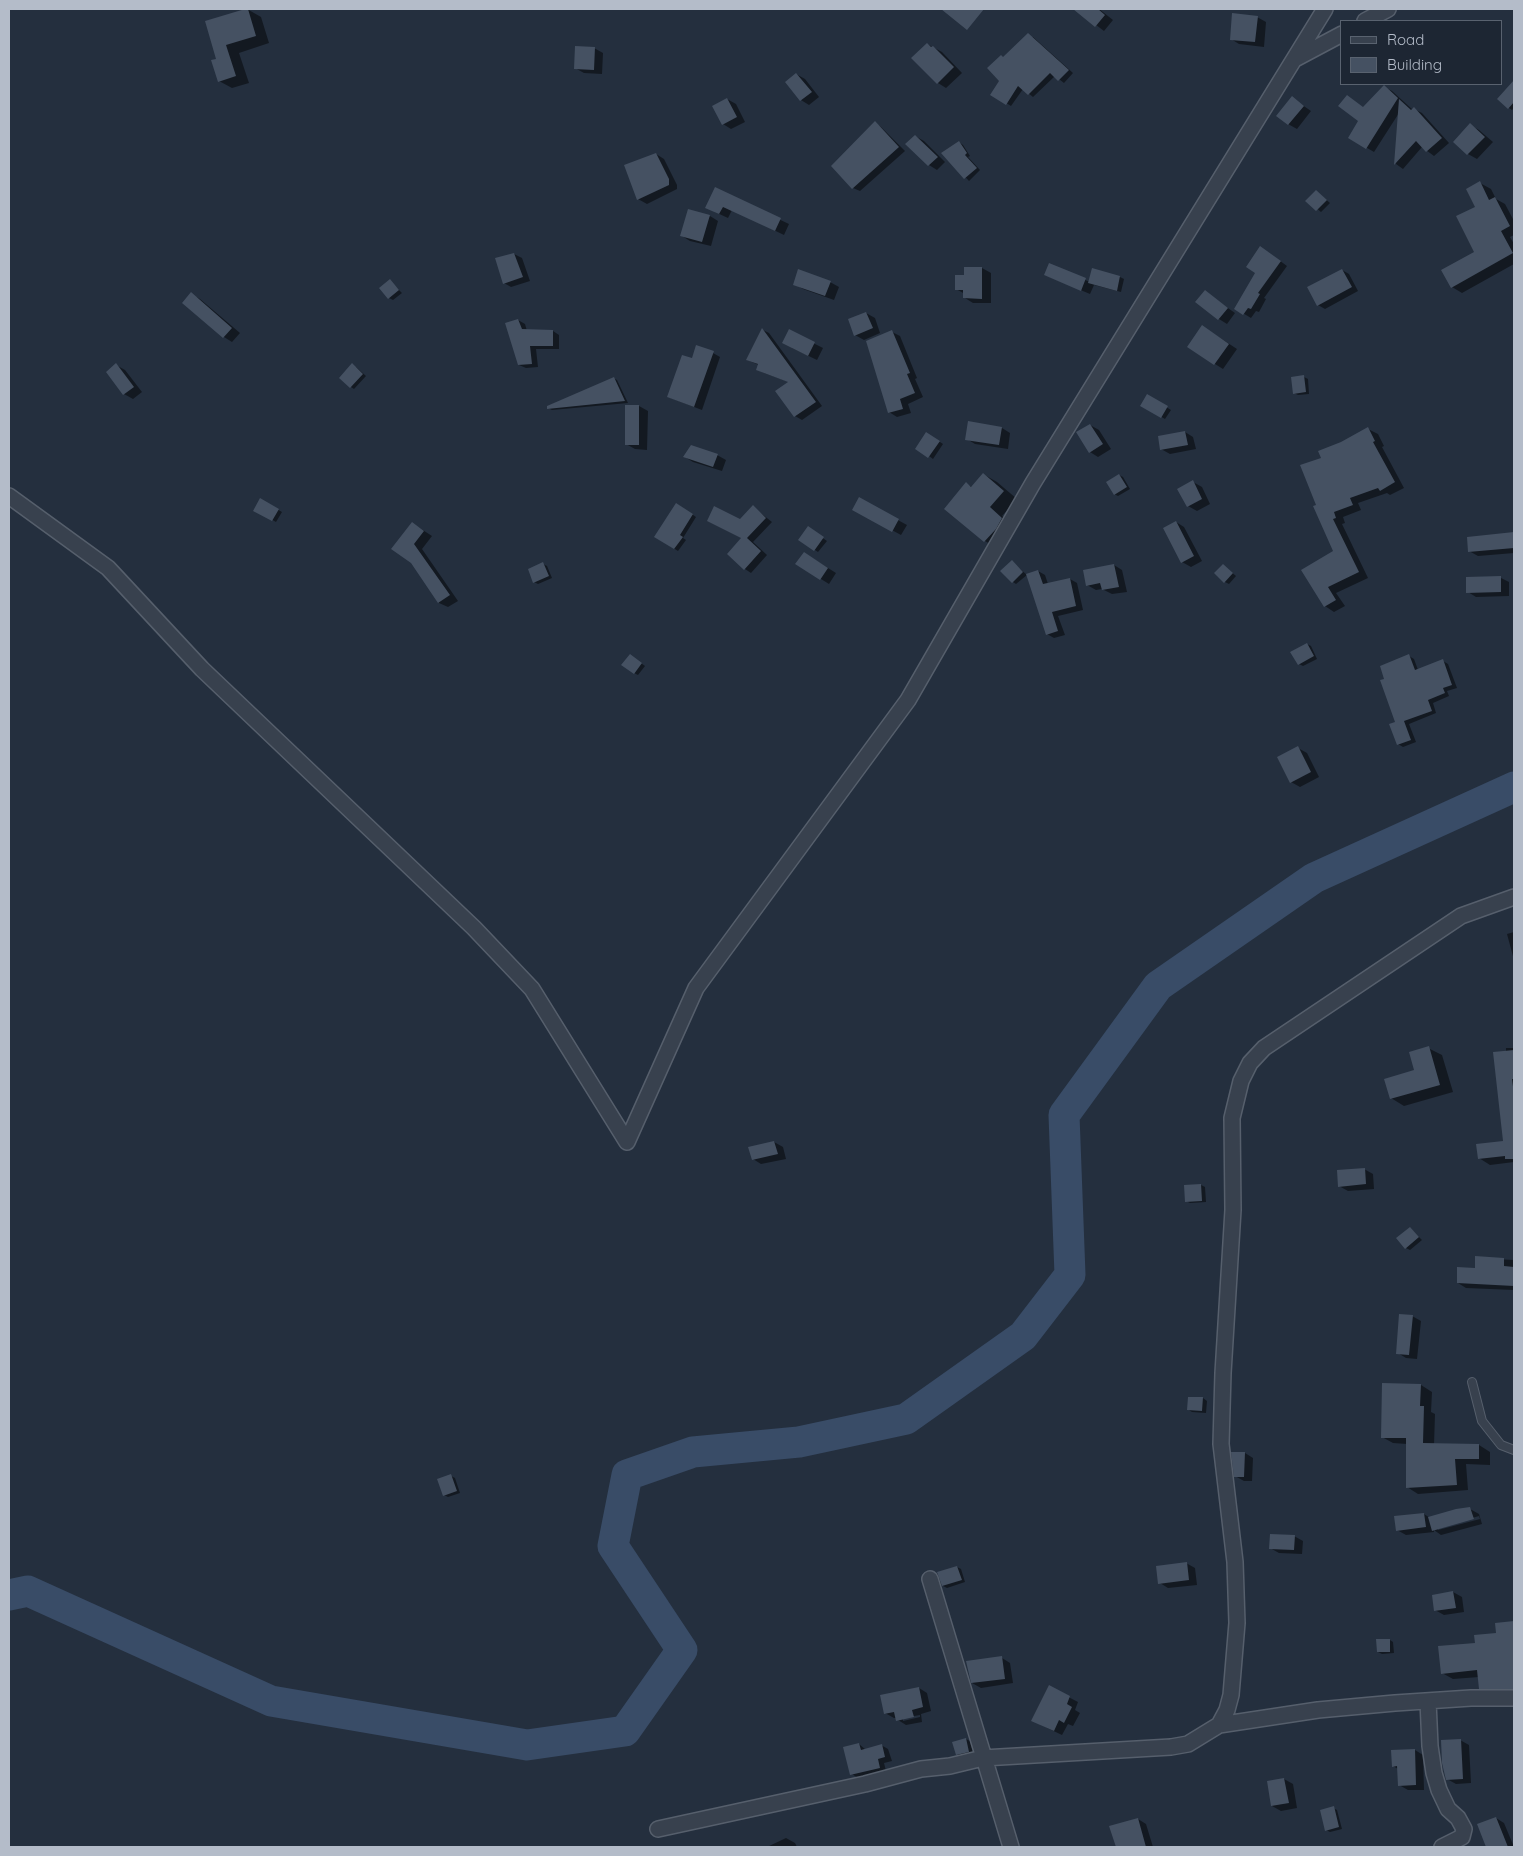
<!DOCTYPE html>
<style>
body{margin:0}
#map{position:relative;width:1523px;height:1856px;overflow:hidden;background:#242f3e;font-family:Quicksand,sans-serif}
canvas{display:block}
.frame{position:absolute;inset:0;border:10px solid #b4bcc9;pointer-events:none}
.legend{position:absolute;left:1340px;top:20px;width:162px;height:65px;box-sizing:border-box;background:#1d2633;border:1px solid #59626f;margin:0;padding:6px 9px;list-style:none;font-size:15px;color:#b4bcc9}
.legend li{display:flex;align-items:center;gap:10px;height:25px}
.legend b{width:25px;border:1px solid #59626f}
</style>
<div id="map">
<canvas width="1523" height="1856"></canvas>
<div class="frame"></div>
<ul class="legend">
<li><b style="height:6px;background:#38414e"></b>Road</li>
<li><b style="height:14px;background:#455162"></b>Building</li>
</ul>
</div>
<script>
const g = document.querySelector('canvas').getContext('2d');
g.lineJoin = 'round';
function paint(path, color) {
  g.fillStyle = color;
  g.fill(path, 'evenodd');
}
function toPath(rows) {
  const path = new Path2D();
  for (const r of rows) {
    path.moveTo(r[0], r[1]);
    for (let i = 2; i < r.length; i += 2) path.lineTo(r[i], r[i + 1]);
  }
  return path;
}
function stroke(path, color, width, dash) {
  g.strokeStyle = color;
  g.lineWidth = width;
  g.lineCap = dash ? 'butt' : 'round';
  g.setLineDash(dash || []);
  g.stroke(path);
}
paint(toPath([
 [247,9,261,17,269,43,239,53,249,83,232,88,219,81,218,60,206,22],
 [1075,9,1099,9,1113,20,1104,31],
 [1257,17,1266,22,1264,47,1239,44,1231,39],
 [1033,37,1073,73,1064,83,1055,76,1033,97,1023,89,1011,106,992,94,1000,80,1004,58],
 [927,44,942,52,962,73,946,88,938,83],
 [594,48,603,53,602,74,584,73,575,68],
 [796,74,805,79,819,97,809,105,801,100],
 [1510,86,1514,89,1514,108,1512,110,1509,108],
 [1384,87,1392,91,1413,110,1414,109,1422,113,1449,143,1434,156,1422,147,1403,169,1396,164,1399,113,1374,152,1350,138,1360,121,1364,108],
 [1292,98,1311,111,1297,129,1288,124],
 [727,99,736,104,745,122,731,129,723,124],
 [875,123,881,127,905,151,860,191,853,188],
 [1470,125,1479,130,1493,142,1477,159,1468,154,1455,142],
 [915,136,924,141,945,162,937,170,929,165],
 [959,142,963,145,970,156,968,157,980,170,969,181,943,153],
 [656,154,664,159,677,185,677,189,647,204,638,199],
 [1480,183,1491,189,1496,199,1505,204,1514,221,1514,235,1510,237,1514,244,1514,264,1462,293,1452,287,1476,252,1477,207],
 [715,189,789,224,784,235,732,210,728,218,715,212],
 [1316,191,1330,203,1321,212,1307,200],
 [710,216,718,221,711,246,690,241,682,236],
 [1268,252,1287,266,1264,298,1266,299,1259,312,1256,311,1251,318,1236,309],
 [514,254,522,258,530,281,511,287,504,283],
 [1049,265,1090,282,1093,270,1120,277,1124,279,1121,292,1094,285,1090,294,1045,275],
 [965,268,982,268,991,273,991,303,973,303,965,298,965,294,956,289,965,277],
 [1342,270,1349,274,1358,291,1325,309,1318,305],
 [390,281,402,293,393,300,389,298],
 [830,282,839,287,834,300,803,289,794,284],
 [1205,292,1235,313,1227,324,1219,319],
 [191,294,200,299,240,333,232,342,224,337],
 [866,313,875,318,880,333,864,340,855,335],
 [518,320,525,324,527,331,553,331,559,335,559,349,536,349,538,367,526,368,519,365],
 [763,330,769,333,822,406,802,420,795,416,777,391,789,382,764,373,758,370,759,365,747,360],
 [789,331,823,348,817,360,792,348],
 [892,332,900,336,917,378,915,379,923,397,908,404,911,413,897,417,889,412],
 [1211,332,1237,349,1223,369,1215,364],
 [713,353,720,357,702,410,668,397,693,360],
 [116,365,125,370,142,392,133,399,124,394],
 [356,367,366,376,354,389,351,387],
 [1304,377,1308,379,1309,394,1298,395,1294,393],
 [613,378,617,380,628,403,552,410,548,408],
 [1148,396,1171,410,1165,419,1142,406],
 [627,406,639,406,648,411,647,450,635,449,626,444],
 [1090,425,1099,430,1111,449,1098,457,1090,452],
 [1002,428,1010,433,1008,449,975,444,967,439],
 [1368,429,1378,434,1384,446,1382,447,1404,488,1390,495,1387,493,1358,503,1361,510,1343,517,1345,523,1342,524,1368,578,1336,593,1345,606,1334,612,1325,606,1334,551,1317,505,1322,458,1341,443],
 [1185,432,1193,437,1196,449,1170,454,1161,449],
 [931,436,943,444,933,459,929,456],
 [717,455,726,460,722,471,693,462,685,457],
 [983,474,997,482,1017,499,1002,516,1015,526,998,549,985,541,946,508,966,484,972,487],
 [1119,475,1123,477,1130,489,1118,496,1114,494],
 [1193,482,1202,487,1210,504,1197,511,1188,506],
 [859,499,907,525,901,535,853,509],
 [261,500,282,512,276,522,255,510],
 [677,504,696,517,683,538,686,540,678,551,656,537],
 [753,507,772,522,753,542,767,555,751,573,745,569,743,538,740,521],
 [1176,522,1184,527,1202,561,1191,567,1182,562],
 [412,523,432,536,422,549,458,601,448,607,439,603,412,562],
 [808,528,827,541,818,552,800,540],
 [1514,534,1514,553,1478,556,1469,551,1468,538],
 [812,558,836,573,829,584,797,564],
 [1012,562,1027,575,1016,584,1013,582],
 [543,564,547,566,552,578,538,584,534,582],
 [1114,565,1122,570,1127,592,1112,594,1102,589,1096,590,1087,585],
 [1223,565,1236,576,1229,584,1225,582],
 [1038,571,1045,575,1048,584,1070,579,1077,583,1083,610,1058,616,1065,635,1054,638,1047,634],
 [1501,578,1509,582,1509,596,1476,597,1468,592],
 [1307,644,1311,646,1317,659,1303,666,1299,664],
 [1409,656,1414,659,1418,670,1443,661,1448,664,1457,688,1447,691,1449,696,1433,703,1436,713,1409,724,1416,742,1403,747,1398,744,1397,722,1386,679],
 [634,658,645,666,638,675,634,673],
 [1298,748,1307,753,1319,777,1300,787,1291,782],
 [1514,932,1514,960,1507,934],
 [1428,1048,1442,1055,1453,1092,1404,1106,1391,1098,1416,1071],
 [1506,1048,1514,1048,1514,1162,1490,1165,1479,1158,1504,1142],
 [774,1142,783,1147,786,1159,761,1164,753,1159],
 [1364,1169,1373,1174,1374,1189,1348,1191,1339,1186],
 [1201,1185,1205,1187,1206,1202,1190,1203,1186,1201],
 [1410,1228,1422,1240,1410,1250,1406,1248],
 [1476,1258,1514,1260,1514,1290,1466,1288,1458,1283,1476,1269],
 [1412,1316,1421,1321,1417,1359,1406,1358,1398,1353],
 [1421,1385,1432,1392,1431,1412,1435,1414,1434,1445,1479,1445,1490,1452,1490,1465,1466,1464,1468,1490,1418,1494,1407,1487,1407,1444,1393,1443,1382,1437],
 [1203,1398,1207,1401,1206,1413,1192,1412,1189,1410],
 [1245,1453,1253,1458,1252,1481,1244,1481,1235,1476],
 [451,1476,455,1478,460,1493,448,1497,444,1495],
 [1470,1509,1479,1514,1482,1524,1441,1535,1434,1530,1434,1532,1406,1535,1397,1530,1424,1514,1430,1518],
 [1479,1516,1480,1519,1438,1530,1438,1528],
 [1294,1536,1303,1541,1302,1554,1279,1553,1270,1548],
 [1186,1563,1195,1568,1197,1585,1168,1588,1160,1583],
 [957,1567,961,1569,965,1582,947,1588,943,1586,939,1573],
 [1453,1592,1462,1597,1464,1612,1444,1615,1435,1610],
 [1514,1622,1514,1693,1491,1694,1480,1688,1479,1677,1453,1679,1442,1673,1476,1644,1497,1635,1496,1624],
 [1390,1640,1393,1642,1394,1653,1382,1654,1378,1652],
 [1002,1658,1010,1663,1013,1683,981,1688,972,1683],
 [1049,1687,1078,1702,1075,1710,1080,1713,1073,1726,1068,1724,1062,1735,1041,1725],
 [919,1688,927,1693,931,1711,921,1714,922,1722,906,1725,898,1720,897,1718,894,1718,885,1713],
 [920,1715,920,1717,903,1721,903,1718],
 [966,1739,970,1741,973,1753,961,1756,957,1754],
 [1460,1740,1469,1745,1471,1783,1456,1784,1447,1779],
 [859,1744,866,1750,881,1745,888,1749,892,1761,884,1763,886,1771,858,1778,852,1774],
 [1415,1750,1423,1755,1424,1790,1408,1790,1399,1785,1398,1769,1393,1766],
 [1284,1779,1293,1784,1297,1808,1281,1811,1272,1806],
 [1333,1808,1337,1810,1342,1829,1330,1832,1326,1830],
 [1496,1818,1504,1823,1514,1847,1487,1847,1478,1825],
 [1138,1819,1146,1824,1153,1847,1117,1847,1111,1827],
 [786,1838,795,1843,797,1847,767,1847]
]), '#0007');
stroke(toPath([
 [9,1595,28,1591,271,1701,527,1745,625,1731,682,1650,613,1546,627,1475,693,1452,799,1442,906,1419,1023,1336,1070,1275,1064,1115,1158,986,1314,878,1514,787]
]), '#394c67', 31);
paint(toPath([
 [245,9,248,9,256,36,226,45,236,76,218,82,211,60,216,59,205,21],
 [941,9,984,9,967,30],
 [1073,9,1098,9,1105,15,1095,27],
 [1232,13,1258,16,1255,42,1230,40],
 [1028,33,1069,70,1058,81,1050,73,1028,95,1018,86,1006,105,990,95,999,81,987,68,1001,55,1003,57],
 [927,43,931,47,933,46,954,67,937,84,911,58],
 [575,46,595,47,594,70,574,69],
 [796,73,812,92,800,101,785,82],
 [1514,80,1514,102,1508,109,1497,99],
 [1384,85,1398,98,1366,149,1348,138,1358,121,1338,106,1347,95,1363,107],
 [1292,96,1304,106,1288,125,1276,116],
 [727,98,737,117,722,125,712,106],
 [1399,99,1411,110,1414,107,1442,138,1426,152,1416,141,1394,165],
 [875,121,899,147,852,189,831,166],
 [1470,123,1485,137,1467,155,1453,142],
 [915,135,938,157,928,166,905,144],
 [959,141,967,153,965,155,977,168,964,179,941,153],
 [656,153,669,179,669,185,637,200,624,165],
 [1480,181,1489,200,1495,197,1510,226,1501,231,1513,253,1451,288,1441,270,1474,252,1456,216,1475,207,1466,189],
 [715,187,781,218,775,231,723,207,719,214,705,208],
 [1316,190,1327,200,1316,211,1305,201],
 [688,209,710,215,702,242,680,236],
 [1260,246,1281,261,1258,293,1260,294,1251,309,1248,308,1243,315,1234,309,1255,273,1246,267],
 [514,253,523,277,503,284,495,258],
 [1049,263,1086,278,1081,291,1044,275],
 [964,267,982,267,982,299,963,298,963,290,955,290,955,275,964,275],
 [1092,268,1120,276,1117,291,1088,283],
 [798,269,831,281,825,296,793,285],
 [1342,269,1352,287,1317,306,1307,287],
 [390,279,399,290,388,299,379,288],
 [1205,290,1228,308,1218,320,1195,302],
 [191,292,232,328,223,338,182,303],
 [866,312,873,328,854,336,848,319],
 [518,319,522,329,553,330,553,346,530,346,532,364,518,365,505,323],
 [1202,325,1229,344,1214,365,1187,347],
 [762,328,816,402,794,417,775,391,788,382,756,370,758,364,746,360],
 [789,329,815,342,808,356,782,343],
 [892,330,910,373,907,374,915,393,900,399,903,409,888,413,866,341],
 [696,345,714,351,694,407,667,397,682,355,692,358],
 [116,363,134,387,123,395,106,372],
 [352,363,363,374,350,388,339,378],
 [1304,375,1306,392,1293,394,1291,377],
 [614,377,625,401,547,409,547,406],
 [1147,394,1168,406,1161,418,1140,406],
 [625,405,639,405,639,445,625,445],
 [968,421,1002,427,999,445,965,440],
 [1090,424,1103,444,1089,453,1076,432],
 [1368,427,1375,441,1373,442,1395,482,1380,491,1378,488,1350,498,1353,505,1334,512,1336,518,1333,519,1359,572,1328,587,1336,600,1324,607,1301,570,1333,551,1313,506,1316,505,1300,465,1321,458,1318,451,1341,442],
 [1185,431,1188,445,1160,450,1158,436],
 [926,432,940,441,928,458,915,449],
 [691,445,718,454,713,467,683,457],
 [983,473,1004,491,990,507,1002,518,996,529,984,542,944,509,966,482,971,487],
 [1119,474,1127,487,1114,495,1106,482],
 [1193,480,1202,499,1187,507,1177,489],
 [859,497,899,519,892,532,852,510],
 [260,498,279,509,272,521,253,511],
 [676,503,693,514,680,535,683,537,674,549,654,537],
 [753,505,766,518,747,538,761,551,744,570,727,554,741,538,707,521,714,506,740,519],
 [1176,521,1194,556,1181,563,1163,528],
 [412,522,424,531,414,544,450,595,438,603,411,563,391,549],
 [808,526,824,537,814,551,798,540],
 [1514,532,1514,548,1468,552,1467,537],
 [804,552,828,568,820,580,795,564],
 [1012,560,1023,572,1012,583,1000,571],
 [543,562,549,576,533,583,528,569],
 [1114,564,1119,587,1102,590,1100,583,1086,586,1083,570],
 [1223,564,1233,573,1224,583,1214,573],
 [1038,570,1043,584,1070,578,1076,606,1052,612,1058,631,1046,635,1026,574],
 [1501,576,1501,592,1466,593,1466,577],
 [1307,643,1314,656,1298,665,1290,652],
 [630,654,642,663,634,674,621,665],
 [1409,654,1415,670,1443,659,1452,685,1443,688,1445,693,1428,700,1432,711,1404,721,1411,740,1397,745,1389,724,1395,722,1380,680,1384,679,1380,666],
 [1298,746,1311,772,1290,783,1277,757],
 [1429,1046,1440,1085,1390,1099,1384,1079,1414,1070,1409,1052],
 [1514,1050,1514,1079,1512,1079,1514,1094,1514,1159,1505,1159,1505,1156,1478,1159,1476,1144,1503,1141,1493,1052],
 [774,1141,778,1154,752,1160,748,1147],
 [1365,1168,1366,1184,1338,1187,1337,1170],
 [1201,1184,1202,1201,1185,1202,1184,1185],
 [1410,1227,1419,1237,1405,1249,1396,1238],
 [1475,1256,1504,1258,1504,1266,1514,1267,1514,1286,1457,1283,1457,1267,1475,1268],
 [1399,1314,1413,1315,1409,1355,1396,1354],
 [1382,1383,1421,1384,1420,1406,1424,1406,1423,1443,1479,1444,1479,1459,1455,1459,1457,1485,1406,1488,1406,1438,1381,1438],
 [1188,1397,1203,1397,1202,1411,1187,1410],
 [1231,1452,1245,1452,1244,1477,1234,1477],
 [451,1474,457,1491,443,1496,437,1479],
 [1470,1507,1474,1519,1432,1531,1428,1517,1456,1509],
 [1424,1513,1426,1527,1396,1531,1394,1516],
 [1270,1534,1295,1535,1294,1550,1269,1549],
 [1187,1562,1189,1580,1158,1584,1156,1566],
 [957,1566,962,1580,942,1586,937,1572],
 [1453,1591,1456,1608,1434,1611,1432,1595],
 [1514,1621,1514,1689,1479,1689,1477,1670,1441,1674,1438,1646,1475,1643,1474,1635,1496,1633,1495,1623],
 [1376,1639,1390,1639,1390,1652,1377,1652],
 [1002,1656,1005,1679,971,1683,966,1661],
 [1049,1685,1070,1696,1067,1704,1072,1707,1064,1723,1059,1720,1054,1731,1031,1721],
 [919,1687,923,1707,912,1710,914,1717,896,1721,894,1712,884,1714,880,1695],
 [966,1738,969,1752,956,1755,952,1742],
 [1461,1739,1463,1779,1446,1780,1442,1763,1441,1740],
 [859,1743,861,1750,882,1744,885,1757,878,1759,880,1768,850,1775,843,1747],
 [1415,1749,1416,1785,1398,1786,1397,1766,1392,1767,1391,1750],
 [1284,1778,1289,1803,1271,1806,1267,1781],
 [1334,1806,1339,1827,1325,1831,1320,1810],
 [1496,1817,1508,1847,1486,1847,1477,1824],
 [1138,1818,1146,1847,1116,1847,1109,1826]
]), '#455162');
const service = toPath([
 [1472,1382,1482,1421,1501,1445,1514,1450]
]);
const minor = toPath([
 [1365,21,1388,9],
 [1295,59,1342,34],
 [9,496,108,568,202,669,474,928,532,989,627,1142],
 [627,1142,696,988,908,700,1033,483,1325,9],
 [930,1579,1011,1847],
 [1428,1701,1430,1746,1434,1773,1439,1790,1448,1809,1458,1818,1464,1829,1462,1837,1442,1847],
 [1219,1725,1318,1710,1395,1703,1471,1698,1514,1698],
 [658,1829,865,1784,921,1769,950,1766,983,1758,1171,1747,1188,1744,1219,1725,1227,1710,1231,1695,1237,1623,1235,1562,1221,1444,1223,1373,1233,1210,1232,1118,1241,1081,1250,1063,1264,1048,1461,916,1514,897]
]);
stroke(service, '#565f6c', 10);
stroke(minor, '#565f6c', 18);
stroke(service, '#38414e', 8);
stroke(minor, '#38414e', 15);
</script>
